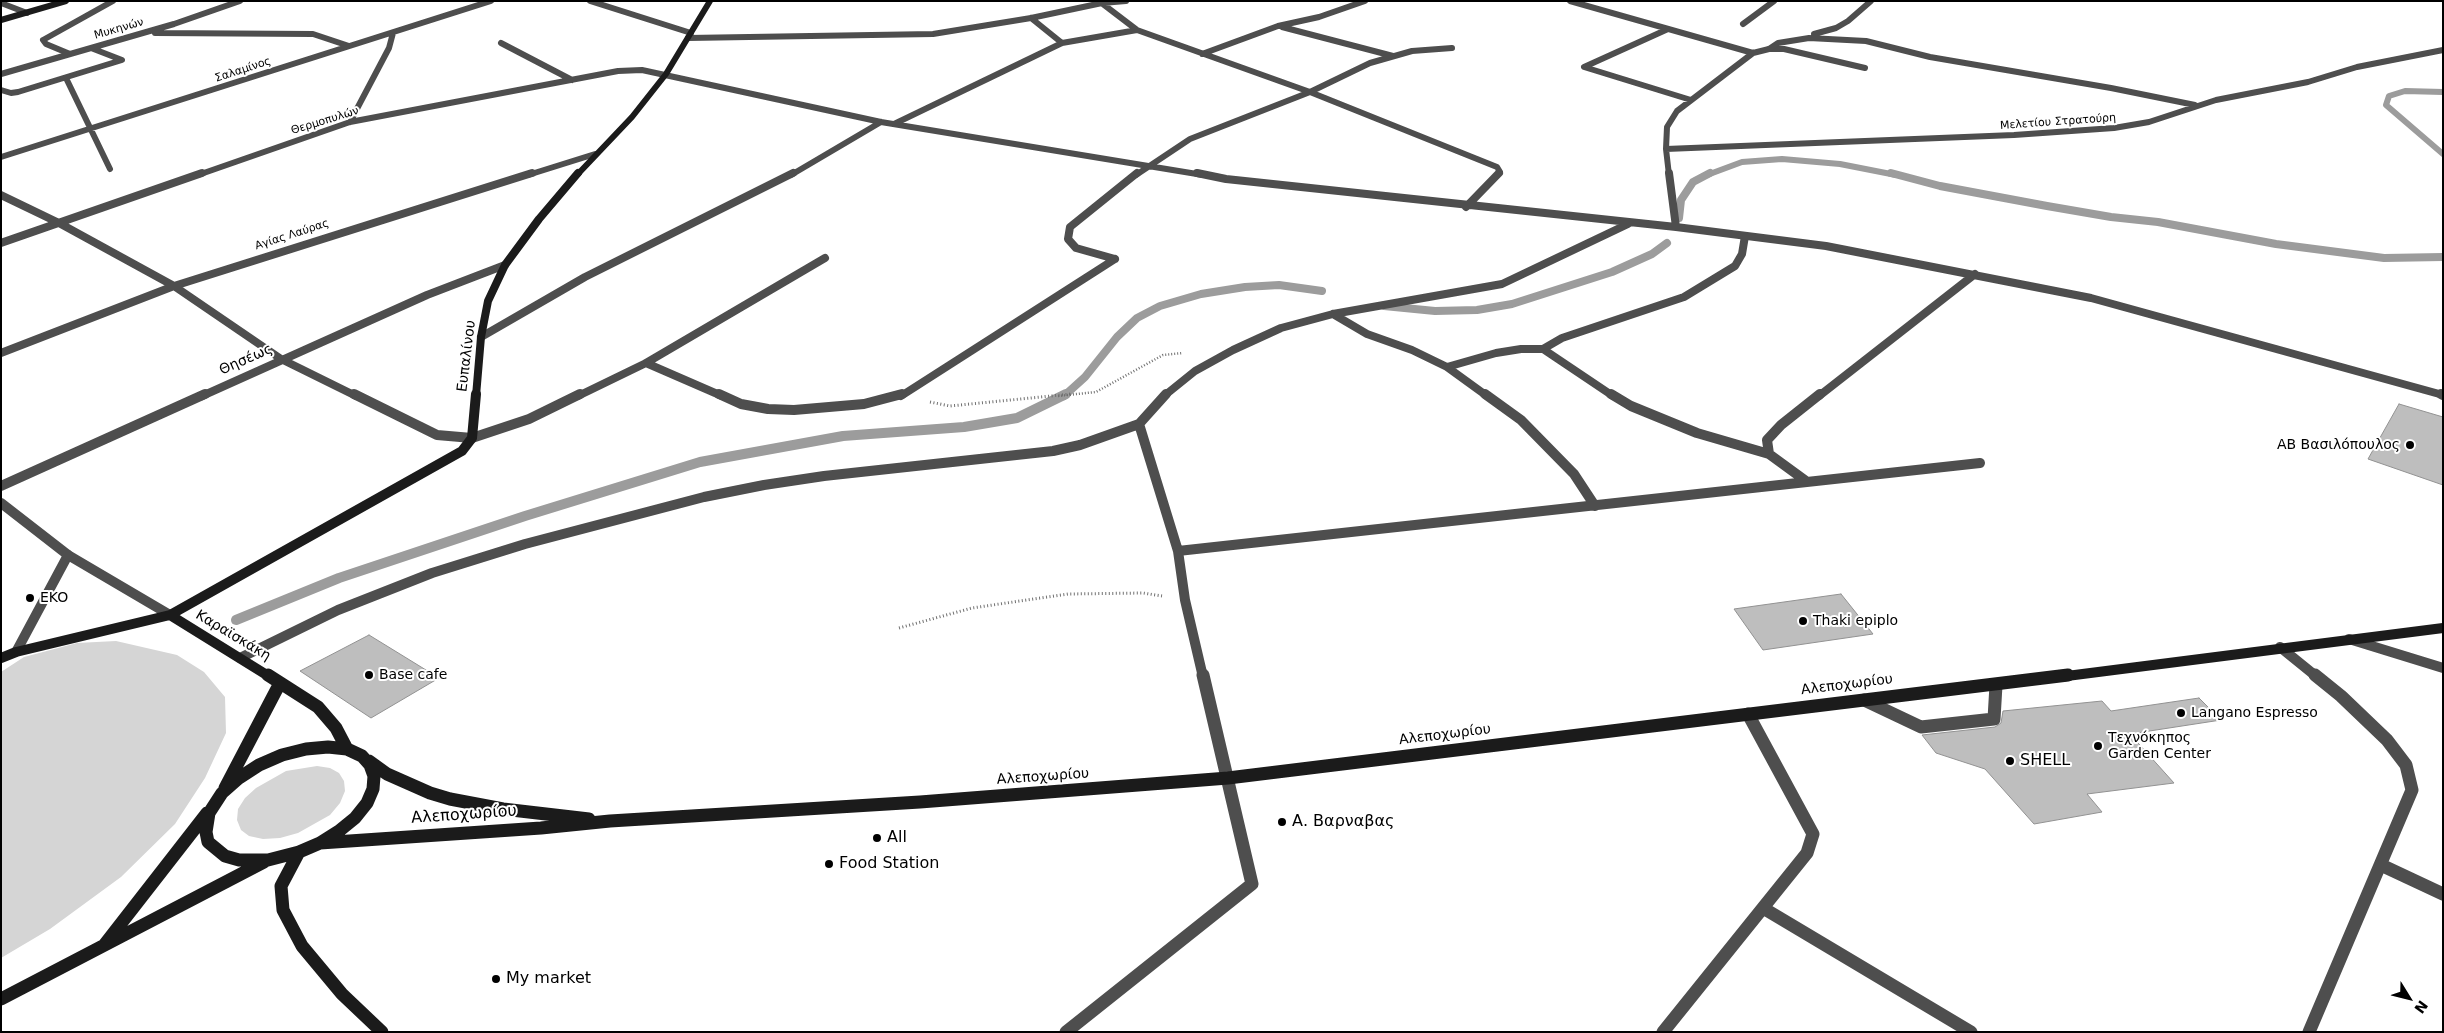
<!DOCTYPE html>
<meta charset="utf-8">
<style>
body{margin:0}
#map{position:relative;width:2444px;height:1033px;overflow:hidden;background:#fff;font-family:"DejaVu Sans",sans-serif}
canvas{display:block}
.frame{position:absolute;inset:0;border:2px solid #000;pointer-events:none}
.north{position:absolute;left:2384px;top:973px;width:50px;height:50px;-webkit-text-stroke:4px #fff;paint-order:stroke;rotate:126deg;font-size:14px;font-weight:700;line-height:20px;text-align:center;color:#000}
.north::after{content:'';display:block;margin:auto;width:18px;height:22px;background:#000;clip-path:polygon(50% 0,100% 100%,50% 72%,0 100%)}
</style>
<div id="map">
<canvas width="2444" height="1033"></canvas>
<div class="frame"></div>
<div class="north">N</div>
</div>
<script>
const g = document.querySelector('canvas').getContext('2d');
g.lineJoin = 'round';
function paint(path, color) {
  g.fillStyle = color;
  g.fill(path, 'evenodd');
}
function toPath(rows) {
  const path = new Path2D();
  for (const r of rows) {
    path.moveTo(r[0], r[1]);
    for (let i = 2; i < r.length; i += 2) path.lineTo(r[i], r[i + 1]);
  }
  return path;
}
function stroke(path, color, width, dash) {
  g.strokeStyle = color;
  g.lineWidth = width;
  g.lineCap = dash ? 'butt' : 'round';
  g.setLineDash(dash || []);
  g.stroke(path);
}
function write(font, color, halo, rows, align = 'center') {
  g.font = font + ' "DejaVu Sans",sans-serif';
  g.lineWidth = 4;
  g.setLineDash([]);
  g.textBaseline = 'middle';
  g.strokeStyle = halo;
  g.fillStyle = color;
  for (const [text, x, y, turn = 0] of rows) {
    g.save();
    g.translate(x, y);
    g.rotate((+turn || 0) * Math.PI / 180);
    g.textAlign = isNaN(turn) ? turn : align;
    if (halo) g.strokeText(text, 0, 0);
    g.fillText(text, 0, 0);
    g.restore();
  }
}
paint(toPath([
 [116,641,177,655,204,672,225,697,226,733,205,778,175,824,121,877,50,929,1,958,1,672,24,657,77,643],
 [317,766,330,768,339,773,344,781,345,791,340,803,330,815,298,833,280,838,263,839,249,836,241,830,237,820,238,809,245,798,256,788,286,771]
]), '#d5d5d5');
stroke(toPath([
 [2443,92,2405,91,2389,96,2386,105,2443,154],
 [1707,175,1742,162,1782,159,1840,164,1896,175]
]), '#9c9c9c', 6);
stroke(toPath([
 [1891,173,1940,186,2047,206,2111,217,2158,222,2276,244,2384,258,2443,257],
 [1679,218,1681,200,1693,182,1710,173],
 [1384,306,1435,311,1477,310,1512,304,1612,272,1652,254,1667,243],
 [1064,396,1085,377,1117,337,1137,318,1160,306,1201,294,1245,287,1279,285,1322,291]
]), '#9c9c9c', 8);
stroke(toPath([
 [236,620,339,578,525,516,700,462,843,436,964,427,1017,418,1066,394]
]), '#9c9c9c', 10);
const building = toPath([
 [2399,404,2443,417,2443,485,2368,459,2399,404],
 [1841,594,1873,634,1763,650,1734,609,1841,594],
 [369,635,439,678,371,718,300,671,369,635],
 [2199,698,2221,720,2130,734,2174,783,2087,794,2102,812,2034,824,1985,769,1936,753,1922,735,1995,727,2001,723,2003,711,2102,701,2111,711,2199,698]
]);
paint(building, '#bebebe');
stroke(building, '#929292', 1);
stroke(toPath([
 [1058,396,1096,392,1163,355,1183,353]
]), '#707070', 2.5, [1, 2]);
stroke(toPath([
 [930,402,950,406,1071,394],
 [899,628,972,608,1068,594,1143,593,1162,596]
]), '#707070', 3, [1, 2.5]);
stroke(toPath([
 [1769,49,1784,49,1865,68]
]), '#4e4e4e', 6);
stroke(toPath([
 [2349,639,2443,668],
 [16,652,68,555]
]), '#4e4e4e', 10);
stroke(toPath([
 [1864,700,1921,727,1994,719,1996,685]
]), '#4e4e4e', 13);
stroke(toPath([
 [590,1,691,33],
 [1099,1,1137,30,1310,92,1497,167,1500,172,1497,175],
 [1570,1,1753,53,1769,49,1778,43,1809,38,1866,41,1930,57,2111,88,2195,105],
 [1,3,27,13],
 [1031,18,1062,43],
 [1743,24,1774,1],
 [1282,27,1393,56],
 [1668,29,1584,67,1691,100],
 [155,33,313,34,349,46],
 [1814,34,1836,28,1848,21,1871,1],
 [688,38,933,34,1031,18,1102,3,1126,1],
 [501,43,572,80],
 [70,54,46,44,43,40,113,1],
 [1202,54,1278,26,1319,17,1365,1],
 [1,74,174,24,240,1],
 [66,78,110,169],
 [1,90,11,93,18,92,122,60,91,48],
 [350,122,389,48,393,33],
 [894,124,1062,43,1137,30],
 [1666,149,2014,135,2114,128,2149,122,2216,100,2308,82,2357,67,2443,50],
 [1,157,491,1],
 [198,175,350,122,618,71,642,70,881,122,1203,175],
 [528,175,595,154],
 [791,175,881,122],
 [1136,175,1190,139,1310,92,1370,63,1412,51,1452,48],
 [1669,175,1666,149,1667,127,1677,111,1753,53]
]), '#4e4e4e', 6);
stroke(toPath([
 [1197,173,1226,179,1676,227,1826,246,2091,298,2443,395],
 [1669,173,1676,227],
 [1,195,59,223,174,286,281,359,356,396],
 [1466,207,1499,173],
 [1,243,202,173],
 [1115,259,1076,248,1068,239,1070,227,1137,173],
 [1333,314,1367,334,1412,350,1447,367,1496,353,1521,349,1543,349,1613,396],
 [481,337,585,277,793,173],
 [1543,349,1562,338,1684,297,1735,266,1742,254,1745,236],
 [1,353,174,286,532,173],
 [646,363,722,396],
 [1447,367,1487,396],
 [202,396,427,295,505,265],
 [578,396,646,363,825,258],
 [901,396,1115,259],
 [1164,396,1195,371,1233,350,1281,328,1333,314,1502,284,1628,224],
 [1819,396,1975,274]
]), '#4e4e4e', 8);
stroke(toPath([
 [354,394,437,435,472,438,529,419,580,394],
 [719,394,741,404,768,409,794,410,864,404,902,394],
 [1485,394,1521,420,1574,474,1595,506],
 [1611,394,1631,406,1697,433,1769,454],
 [2441,394,2443,395],
 [1139,424,1178,551,1185,600,1203,677],
 [1806,481,1769,454,1767,440,1781,425,1820,394],
 [1,486,205,394],
 [1,503,68,555,170,615],
 [1178,551,1980,463],
 [2280,647,2317,677],
 [240,658,338,610,432,573,525,544,704,497,764,485,824,476,1053,451,1080,445,1139,424,1166,394]
]), '#4e4e4e', 10);
stroke(toPath([
 [2381,865,2443,894],
 [1763,908,1971,1032],
 [1066,1032,1252,884,1203,675],
 [1663,1032,1807,853,1813,834,1748,714],
 [2309,1032,2412,790,2406,765,2387,740,2341,696,2315,675]
]), '#4e4e4e', 13);
stroke(toPath([
 [1,20,66,1],
 [577,175,632,117,666,74,710,1]
]), '#1b1b1b', 6);
stroke(toPath([
 [476,396,481,337,488,301,505,265,539,219,578,173]
]), '#1b1b1b', 8);
stroke(toPath([
 [170,615,270,677],
 [1,658,16,652,170,615,462,451,472,438,476,394],
 [2059,677,2443,628]
]), '#1b1b1b', 10);
stroke(toPath([
 [268,675,318,707,336,728,347,749],
 [328,747,347,749,362,756,370,765,374,776,373,789,367,803,355,818,339,831,320,843,299,852,268,860,239,860,225,856,208,842,206,832,209,813,222,793,239,778,259,765,282,755,306,749,328,747],
 [369,761,387,774,430,793,450,799,503,809,589,819],
 [225,788,280,683],
 [320,843,541,828,610,821,920,802,1228,778,2068,675],
 [299,852,281,886,283,910,302,946,342,994,382,1032],
 [105,944,207,813],
 [1,999,264,862]
]), '#1b1b1b', 13);
for (const [x, y, r, color] of [
 [2410,445,5,"#000"],
 [30,598,5,"#000"],
 [1803,621,5,"#000"],
 [369,675,5,"#000"],
 [2181,713,5,"#000"],
 [2098,746,5,"#000"],
 [2010,761,5,"#000"],
 [1282,822,5,"#000"],
 [877,838,5,"#000"],
 [829,864,5,"#000"],
 [496,979,5,"#000"]
]) {
  const dot = new Path2D();
  dot.arc(x, y, r, 0, 2 * Math.PI);
  g.fillStyle = color;
  g.fill(dot);
  stroke(dot, '#fff', 2);
}
write('11px', '#000', '#fff', [
 ["Μυκηνών",119,29,-16],
 ["Σαλαμίνος",243,70,-18],
 ["Θερμοπυλών",325,121,-17],
 ["Μελετίου Στρατούρη",2058,122,-4],
 ["Αγίας Λαύρας",292,235,-18]
]);
write('14px', '#000', '#fff', [
 ["Ευπαλίνου",467,356,-83],
 ["Θησέως",246,360,-24],
 ["Καραϊσκάκη",233,636,31],
 ["Αλεποχωρίου",1847,685,-7],
 ["Αλεποχωρίου",1445,735,-7],
 ["Αλεποχωρίου",1043,777,-4]
]);
write('14px', '#000', '#fff', [
 ["ΑΒ Βασιλόπουλος",2400,445,"right"],
 ["EKO",40,598],
 ["Thaki epiplo",1813,621],
 ["Base cafe",379,675],
 ["Langano Espresso",2191,713],
 ["Τεχνόκηπος",2108,738],
 ["Garden Center",2108,754]
], 'left');
write('16px', '#000', '#fff', [
 ["SHELL",2020,761],
 ["Α. Βαρναβας",1292,822],
 ["All",887,838],
 ["Food Station",839,864],
 ["My market",506,979]
], 'left');
write('16px', '#000', '#fff', [
 ["Αλεποχωρίου",464,815,-4]
]);
</script>
